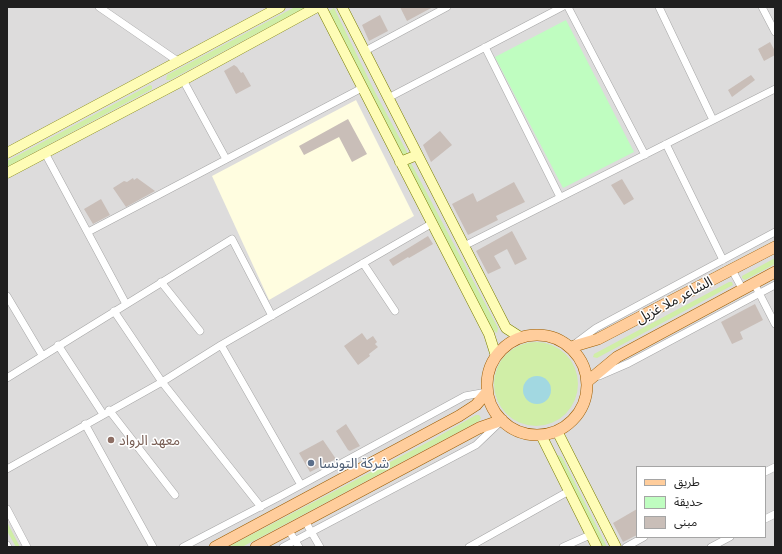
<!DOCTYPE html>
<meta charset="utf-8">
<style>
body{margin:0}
#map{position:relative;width:782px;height:554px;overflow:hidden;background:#f1ece5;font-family:Ubuntu,"Noto Sans Arabic",sans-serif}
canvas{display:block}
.frame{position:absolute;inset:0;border:8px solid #1f1f1f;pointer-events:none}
.legend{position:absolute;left:636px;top:466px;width:130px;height:72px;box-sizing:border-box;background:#fff;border:1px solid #a5a5a5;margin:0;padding:5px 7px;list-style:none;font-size:12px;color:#1f1f1f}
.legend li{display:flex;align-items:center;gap:8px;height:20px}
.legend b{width:20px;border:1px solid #a5a5a5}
</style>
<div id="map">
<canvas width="782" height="554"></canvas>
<div class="frame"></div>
<ul class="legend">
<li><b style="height:5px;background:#ffcd9c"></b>طريق</li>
<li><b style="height:11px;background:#bffdc0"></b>حديقة</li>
<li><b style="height:11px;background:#c9beb8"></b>مبنى</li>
</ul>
</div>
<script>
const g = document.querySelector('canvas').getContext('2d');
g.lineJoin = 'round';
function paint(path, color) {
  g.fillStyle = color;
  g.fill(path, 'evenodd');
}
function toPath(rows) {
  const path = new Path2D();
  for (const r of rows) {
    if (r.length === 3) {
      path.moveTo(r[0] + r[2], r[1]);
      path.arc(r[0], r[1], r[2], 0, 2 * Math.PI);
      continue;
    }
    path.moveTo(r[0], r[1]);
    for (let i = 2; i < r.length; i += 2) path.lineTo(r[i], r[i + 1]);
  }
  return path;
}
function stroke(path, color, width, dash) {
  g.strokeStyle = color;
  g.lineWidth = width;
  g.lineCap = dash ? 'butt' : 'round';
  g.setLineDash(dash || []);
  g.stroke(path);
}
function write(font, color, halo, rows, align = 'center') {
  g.font = font + ' Ubuntu,"Noto Sans Arabic",sans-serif';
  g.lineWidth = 3;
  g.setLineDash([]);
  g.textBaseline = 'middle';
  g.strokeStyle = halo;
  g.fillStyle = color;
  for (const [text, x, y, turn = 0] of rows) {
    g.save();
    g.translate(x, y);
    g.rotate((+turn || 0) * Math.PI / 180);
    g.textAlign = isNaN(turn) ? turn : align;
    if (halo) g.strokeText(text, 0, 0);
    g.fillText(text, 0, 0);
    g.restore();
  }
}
paint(toPath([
 [9,7,775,7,775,547,7,547,7,8],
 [637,467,765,467,765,537,637,537]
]), '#dddcdc');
paint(toPath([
 [356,100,414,216,269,300,212,176]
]), '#fffde0');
paint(toPath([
 [295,7,306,7,170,80,166,80,167,75],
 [334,8,375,92,408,154,404,157,329,11],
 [150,85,152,86,152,89,7,167,7,161],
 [411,163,498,328,497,333,491,329,439,225,406,165],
 [775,258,775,264,745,280,742,278,742,276],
 [729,282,732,282,733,285,731,286,597,358,593,357,594,354],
 [536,384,42],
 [476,415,479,415,481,418,479,421,242,547,228,547,432,440],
 [558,455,562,457,607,547,603,547,558,459],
 [7,522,20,547,16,547,7,531]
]), '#d0eea7');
paint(toPath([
 [566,20,634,152,563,188,495,57]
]), '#bffdc0');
paint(toPath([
 [537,390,14]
]), '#a2d8e1');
paint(toPath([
 [400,7,433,7,407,21],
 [380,15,388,31,369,41,362,25],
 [770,42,775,51,775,55,764,61,758,49],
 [234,65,237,67,241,73,243,72,251,86,236,94,224,71],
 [751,75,755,80,732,97,728,90],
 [348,119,367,154,352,162,339,137,304,155,299,146],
 [440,131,452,145,431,162,423,145],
 [133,178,134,180,137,178,155,191,126,207,113,188,124,181,127,182],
 [622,179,634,199,624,205,611,185],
 [514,182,525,202,496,216,498,220,468,235,452,204,473,193,477,202],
 [101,199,110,215,93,224,84,209],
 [512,231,527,259,515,265,507,249,494,256,501,268,488,274,476,251],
 [428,236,433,244,409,258,408,257,393,266,389,260],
 [755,304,763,320,740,332,743,339,732,344,721,322],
 [362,333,367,340,373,336,377,342,375,344,378,347,369,354,370,356,358,365,344,346],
 [346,424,360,446,350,451,348,450,336,431],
 [323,440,336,459,310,472,299,453],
 [637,509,637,535,623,542,613,523]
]), '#c9beb8');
const street = toPath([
 [99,7,179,62],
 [568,7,645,155],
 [659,7,713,120],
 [762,7,775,32],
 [485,47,560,197],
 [365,51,447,7],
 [183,80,226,159],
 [388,98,562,7],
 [666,144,723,260],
 [45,153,126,304],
 [88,232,362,88],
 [464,246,775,89],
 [363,263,395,311],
 [732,270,743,290],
 [161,282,200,331],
 [754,283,775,324],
 [7,296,42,355],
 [114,311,162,382,261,507],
 [576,343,596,328,775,232],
 [58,345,103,414],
 [221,345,301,485],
 [599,376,629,363,775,285],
 [7,378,232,239,272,316],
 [109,410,175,495],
 [85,424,153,547],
 [7,469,162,382,221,345,431,224],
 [765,472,775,467],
 [7,509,27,547],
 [765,519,775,514],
 [305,521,320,547],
 [288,529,299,547],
 [7,545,8,547],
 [183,547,279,497,465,396,487,392],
 [283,547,476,445,499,423],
 [469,547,569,491],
 [563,547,590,535],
 [626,547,644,537],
 [711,547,730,537]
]);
const secondary = toPath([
 [321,7,489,334,496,356],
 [342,7,506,328,520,337],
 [7,153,280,7],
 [400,162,417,155],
 [7,173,178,83,317,7],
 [557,431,616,547],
 [541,435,597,547]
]);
const primary = toPath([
 [537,385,50],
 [571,347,598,339,775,247],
 [588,381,617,357,775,272],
 [215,547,459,416,476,405,487,392],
 [256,547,479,428,502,420]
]);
stroke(street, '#a6a6a6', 8);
stroke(secondary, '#787d00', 11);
stroke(primary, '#9b5c00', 12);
stroke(street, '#fff', 7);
stroke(secondary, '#fefcb6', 10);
stroke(primary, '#ffcd9c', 11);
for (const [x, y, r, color] of [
 [111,440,4,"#8d6e63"],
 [311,463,4,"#5c6f8a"]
]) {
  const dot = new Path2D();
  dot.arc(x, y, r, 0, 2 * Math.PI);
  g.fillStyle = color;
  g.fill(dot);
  stroke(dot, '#fff', 1.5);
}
write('14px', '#1f1f1f', '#fff', [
 ["الشاعر ملا غزيل",674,300,-28]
]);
write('14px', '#785e54', '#fff', [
 ["معهد الرواد",119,440]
], 'left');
write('14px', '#4e5e75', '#fff', [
 ["شركة التونسا",319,463]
], 'left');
</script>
